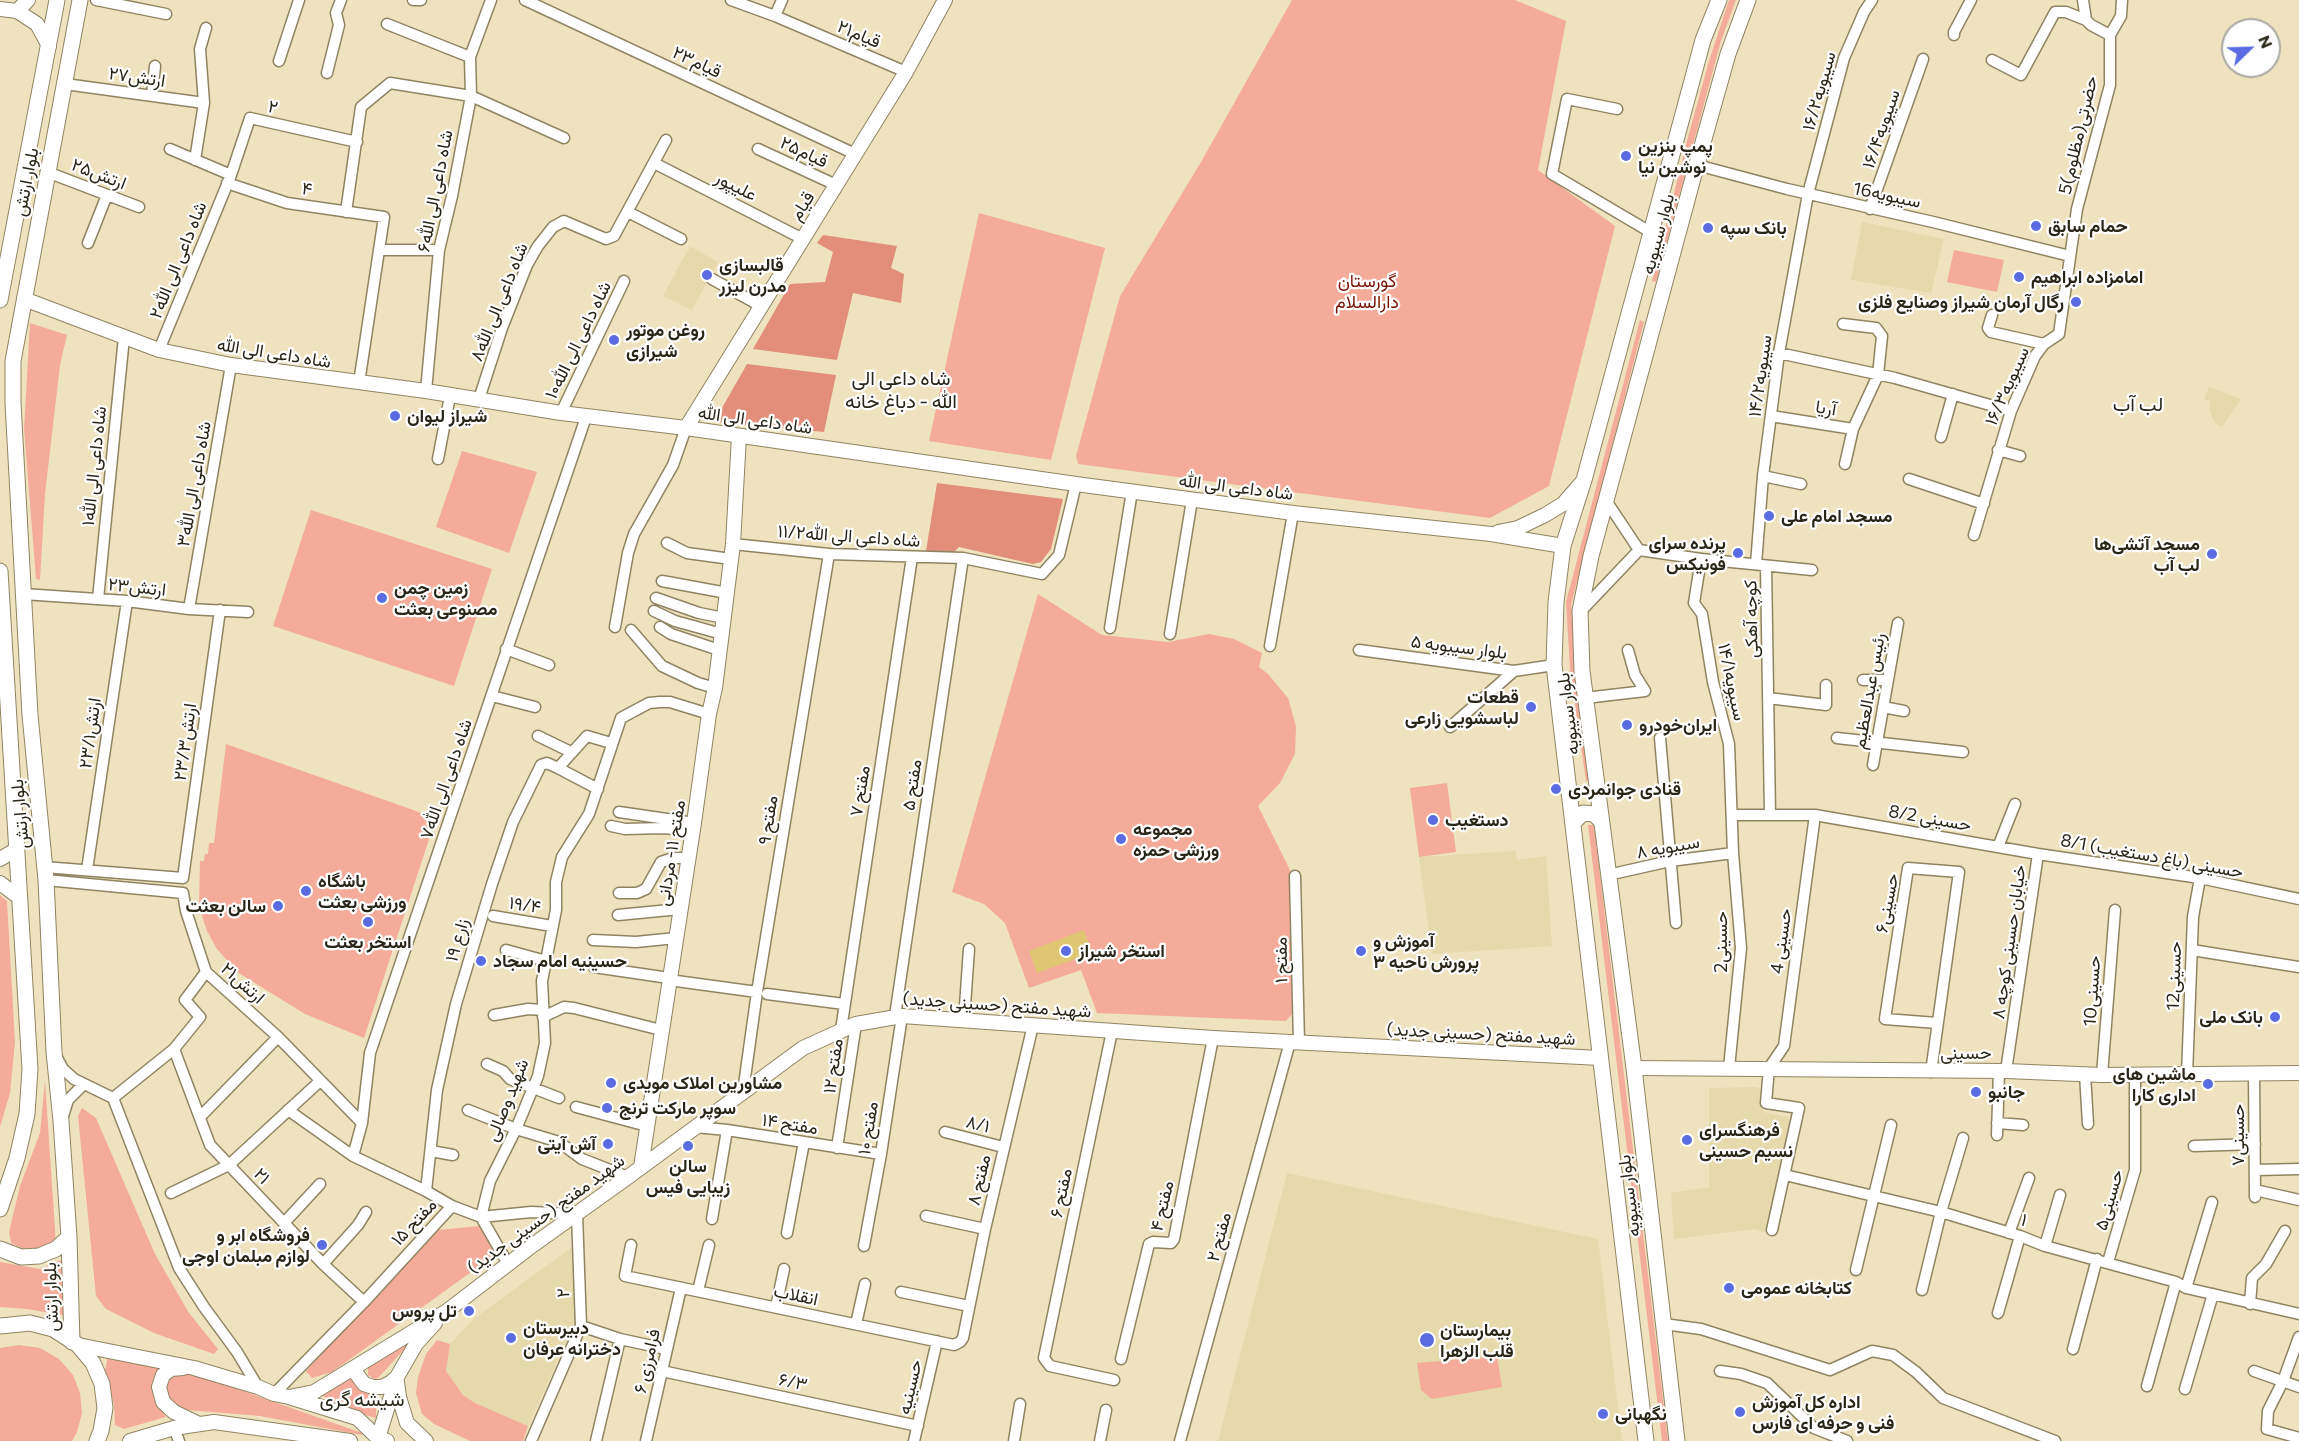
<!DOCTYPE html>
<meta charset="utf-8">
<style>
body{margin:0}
#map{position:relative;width:2299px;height:1441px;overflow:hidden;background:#eee3be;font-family:Commissioner,sans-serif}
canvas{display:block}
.north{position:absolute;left:2221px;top:18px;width:60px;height:60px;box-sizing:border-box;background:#fff;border:2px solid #a9a8a2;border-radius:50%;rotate:67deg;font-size:16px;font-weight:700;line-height:24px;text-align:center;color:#292517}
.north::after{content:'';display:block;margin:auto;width:21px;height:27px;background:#5b6be2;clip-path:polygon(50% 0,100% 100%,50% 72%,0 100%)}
</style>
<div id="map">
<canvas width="2299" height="1441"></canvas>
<div class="north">N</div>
</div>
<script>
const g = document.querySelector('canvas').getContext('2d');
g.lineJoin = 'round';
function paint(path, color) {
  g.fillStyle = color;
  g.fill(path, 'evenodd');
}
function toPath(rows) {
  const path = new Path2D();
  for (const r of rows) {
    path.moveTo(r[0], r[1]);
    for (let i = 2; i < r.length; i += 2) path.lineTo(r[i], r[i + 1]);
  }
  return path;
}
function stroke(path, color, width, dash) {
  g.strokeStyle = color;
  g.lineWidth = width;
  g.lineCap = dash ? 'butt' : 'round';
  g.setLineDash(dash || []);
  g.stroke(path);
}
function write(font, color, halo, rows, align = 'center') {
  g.font = font + ' Commissioner,Vazirmatn,sans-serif';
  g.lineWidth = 4.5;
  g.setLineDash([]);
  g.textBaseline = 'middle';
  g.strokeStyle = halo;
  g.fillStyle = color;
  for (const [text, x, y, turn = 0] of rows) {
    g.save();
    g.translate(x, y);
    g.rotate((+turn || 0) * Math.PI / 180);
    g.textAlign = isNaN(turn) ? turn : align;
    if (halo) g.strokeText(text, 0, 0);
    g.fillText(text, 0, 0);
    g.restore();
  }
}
paint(toPath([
 [1862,222,1944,239,1931,293,1851,280],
 [690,246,718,262,692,310,663,296],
 [2209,387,2241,399,2222,427,2215,423,2212,417,2209,407,2211,401,2204,399],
 [1516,851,1517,860,1546,856,1552,946,1432,954,1419,857],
 [1757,1087,1763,1092,1763,1112,1788,1117,1792,1127,1765,1232,1754,1229,1674,1239,1671,1193,1709,1187,1709,1088],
 [1287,1173,1598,1239,1622,1441,1218,1441],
 [571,1248,575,1250,576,1320,528,1426,475,1403,463,1395,446,1371,450,1344,475,1318]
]), '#e6d9ac');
paint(toPath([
 [1292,0,1515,0,1566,21,1538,170,1615,226,1549,486,1490,518,1078,464,1076,456,1120,296,1201,162],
 [1729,0,1736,0,1721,41,1656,282,1652,281,1688,137,1709,61],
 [979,213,1105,248,1051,460,929,441],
 [1954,250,2004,260,1997,292,1947,282],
 [1640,320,1644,322,1571,605,1591,781,1586,781,1570,669,1566,602],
 [30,323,67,335,60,365,45,494,40,580,36,579,24,429],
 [462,451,537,472,509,553,436,527],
 [311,510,492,569,454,686,273,626],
 [1038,594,1102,635,1168,642,1209,634,1234,639,1262,653,1259,667,1268,674,1288,698,1296,726,1295,754,1280,783,1258,806,1291,872,1296,1009,1286,1021,1097,1013,1081,970,1029,988,1005,923,984,904,952,892],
 [226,744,436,818,364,1038,305,1014,237,972,217,949,207,931,199,907,200,861,204,861,205,854,208,854,209,843,214,843],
 [1447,783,1456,852,1419,857,1410,788],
 [1588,825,1594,825,1668,1441,1662,1441],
 [0,895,7,901,15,1042,10,1093,0,1127],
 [45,1081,56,1244,28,1251,11,1243,9,1232,20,1186,40,1133],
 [82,1108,96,1118,155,1254,189,1313,218,1349,214,1354,154,1333,106,1309,96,1296,78,1116],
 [479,1226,495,1255,332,1372,312,1378,306,1371,405,1262,438,1230],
 [66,1258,68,1316,27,1309,0,1307,0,1262,40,1269],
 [421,1331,378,1378,374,1379,368,1375,368,1367],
 [437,1340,450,1344,446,1371,463,1395,475,1403,528,1426,523,1441,470,1441,434,1424,422,1414,416,1393,418,1377,426,1354],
 [19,1345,40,1348,59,1359,73,1375,80,1393,82,1413,77,1432,72,1441,0,1441,0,1348],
 [108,1356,164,1367,158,1405,166,1417,124,1429,115,1425,114,1405,105,1370],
 [1497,1356,1502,1387,1432,1399,1421,1390,1417,1363],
 [173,1372,192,1373,362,1433,362,1435,260,1416,175,1409,166,1400,163,1387],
 [353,1377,357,1386,376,1395,376,1418,358,1413,319,1394]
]), '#f5ab9a');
paint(toPath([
 [823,235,897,246,891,268,904,274,901,303,853,293,837,360,753,349,790,284,825,282,833,252,817,243],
 [747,364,836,375,824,432,714,422],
 [937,483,1063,499,1051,549,1041,562,1033,564,959,547,953,553,926,551]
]), '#e28e7b');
paint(toPath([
 [1084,930,1092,953,1037,973,1029,951]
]), '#dec672');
const minor = toPath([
 [96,0,166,14],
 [413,0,421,0],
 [525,0,855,154],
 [731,0,775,16,906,72],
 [775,16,782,0],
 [387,24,470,57],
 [1954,35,1954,32,1971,0],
 [2110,35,2121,16,2122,0],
 [1992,60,2021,75,2055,12,2066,12,2086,20],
 [279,61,299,0],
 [327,73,339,25,336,13,341,0],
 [65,84,204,103],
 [152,96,155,66],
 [1617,109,1567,99,1552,174,1652,233],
 [170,149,231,175],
 [758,149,836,185],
 [195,160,204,103,200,49,206,28],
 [654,163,803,239],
 [1697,165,1787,189,1933,222,2070,256],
 [47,172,139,207],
 [227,183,287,203,384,217,359,383],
 [1870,209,1923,59],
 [346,212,361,107,390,83,471,96,564,138],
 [628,212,681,239],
 [88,243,107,195],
 [379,250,439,250],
 [712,279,761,306],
 [1992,315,1988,328,1991,332,2044,344],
 [1843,324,1876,328,1882,336,1878,375,1853,429,1845,464],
 [159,350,231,175,250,118,357,142],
 [1779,353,1895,378,2011,411],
 [426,391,439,250,452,196,471,96,470,57,491,0],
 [479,399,502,328,527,265,538,246,553,227,564,221,606,239,614,236,666,140],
 [561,413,624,281],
 [1771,416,1853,429],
 [1941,437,1953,394],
 [1998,450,2020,456],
 [438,459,450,396],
 [1763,476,1801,484],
 [1909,479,1984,504],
 [1607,502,1639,550],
 [1974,535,2011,411,2035,356,2044,344,2059,334,2077,209,2110,85,2110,35,2091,25,2086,20,2083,0],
 [667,543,687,553,731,559],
 [733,544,829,554,963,558,1042,574,1059,555,1076,484],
 [1639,550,1701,559,1812,570],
 [1701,559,1694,603,1702,614,1713,682,1729,744,1733,853,1741,948,1729,1068],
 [1756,564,1763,476,1779,353,1808,194,1844,58,1864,12,1872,0],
 [1766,566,1770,815],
 [662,581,727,593],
 [23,594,127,601,189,609,248,612],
 [656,598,699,613,724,618],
 [98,599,124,337],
 [189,609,231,365],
 [654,611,675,621,722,634],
 [1581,611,1639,550],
 [615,627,628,553,634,534,673,465,686,428],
 [660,627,671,634,719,650],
 [1110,628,1132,491],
 [631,630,662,666,698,683,715,688],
 [1170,634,1192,500],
 [1270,646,1293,513],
 [506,649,549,665],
 [1359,650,1514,671,1554,665],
 [1863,680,1888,680],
 [492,696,535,707],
 [1585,698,1645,691,1635,675,1628,650],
 [1768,698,1826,705,1826,685],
 [1883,707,1904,711],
 [1450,727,1514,671],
 [538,736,571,752],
 [1660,738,1676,923],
 [1837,738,1963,752],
 [1873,765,1898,623],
 [558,768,598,789],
 [619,812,694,823],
 [1732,815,1815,815,2038,854,2200,878,2299,899],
 [611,826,625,829,664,828,693,831],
 [1998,847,2015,804],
 [44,867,183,878,220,610],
 [87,870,127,601],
 [1608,875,1670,861,1733,853],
 [1295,876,1299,1043],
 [46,880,183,893,186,911,206,972,278,1037,362,1123],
 [619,893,637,893,646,889,661,862,673,858,688,858],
 [618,915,680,909],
 [493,916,552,926],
 [593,940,636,942,676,938],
 [506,950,546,961],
 [2192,950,2299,967],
 [594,967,669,978],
 [669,980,757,992],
 [767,994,844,1004],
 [494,1015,528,1009,543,1010],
 [895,1016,963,558],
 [543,1017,564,1007,574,1008,661,1030],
 [964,1020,969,949],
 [841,1030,912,557],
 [1112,1031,1044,1358,1050,1366,1114,1380],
 [174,1049,210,1145,323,1264,364,1302],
 [56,1056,63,1069,74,1079,113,1098,179,1268,204,1307,237,1352,258,1387],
 [487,1064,503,1071,510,1079,559,1098],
 [2006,1071,2038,854],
 [1931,1072,1959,872,1908,868,1885,1019,1937,1023],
 [2254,1073,2255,1197],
 [2085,1074,2088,1124],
 [2102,1075,2115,910],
 [2187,1075,2193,917,2200,878],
 [743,1092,757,992,829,554],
 [113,1098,174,1049,200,1017,185,1000,206,972],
 [576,1107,647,1126],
 [288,1110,353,1156,426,1191],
 [468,1110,516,1129,559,1142,582,1159,628,1177],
 [63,1116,68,1100,84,1084],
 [201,1116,278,1037],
 [1997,1123,2023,1125],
 [695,1127,727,1130,881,1154],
 [945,1132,1003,1147],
 [1997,1135,1999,1071],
 [2194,1146,2255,1144],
 [837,1148,856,1024],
 [431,1151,453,1155],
 [353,1156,362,1123,370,1053,586,417],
 [2255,1170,2299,1169],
 [1785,1175,1941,1212,2020,1236,2045,1246,2176,1282,2186,1288,2299,1314],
 [2255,1190,2299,1200],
 [171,1193,229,1165,320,1081],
 [452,1206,426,1191,437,1090,456,1004,492,884,513,822,541,765,547,763,558,768,587,736,611,743],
 [926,1216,985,1229],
 [712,1219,727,1130],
 [284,1223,320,1184],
 [1772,1230,1799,1108,1766,1103,1769,1068,1784,1046,1815,815],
 [787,1233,804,1142],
 [2009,1233,2029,1178],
 [631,1245,625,1276,954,1345,960,1342,963,1338,985,1229,1033,1025],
 [864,1246,881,1154,902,1016],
 [2045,1246,2060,1195],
 [2108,1262,2135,1170,2135,1075],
 [323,1264,358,1225,366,1212],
 [508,1264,481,1217,490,1181,516,1129,538,1076,545,1043,542,981,556,910,556,882,562,857,589,814,621,718,649,703,660,702,670,702,709,714],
 [1856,1270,1891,1125],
 [2186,1288,2212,1202],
 [1922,1290,1941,1212,1963,1138],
 [698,1291,709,1245],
 [901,1292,969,1306],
 [2250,1304,2252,1278,2266,1264,2285,1231],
 [776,1307,784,1269],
 [1998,1313,2020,1236],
 [856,1324,865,1284],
 [1664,1324,1701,1329,1830,1370,1872,1351,1893,1355,1916,1372,1943,1398,2055,1441],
 [581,1326,620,1339,666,1349],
 [2299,1337,2283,1381,2268,1411,2267,1429,2299,1438],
 [2073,1349,2097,1259],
 [1121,1359,1149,1244,1153,1242,1171,1243,1174,1239,1213,1038],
 [662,1371,918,1426],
 [1720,1371,1741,1374,1767,1383,1814,1428,1847,1441],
 [2254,1371,2299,1387],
 [2147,1386,2176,1282],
 [2185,1389,2213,1294],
 [274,1394,364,1302,452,1206,481,1217,531,1212,577,1214,581,1326,531,1441],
 [174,1428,179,1441],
 [596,1441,620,1339],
 [646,1441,681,1288],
 [914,1441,937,1341],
 [1014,1441,1020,1404],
 [1100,1441,1106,1410],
 [1180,1441,1290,1042]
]);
const tertiary = toPath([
 [0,9,17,11,37,24,49,46],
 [17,11,28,0],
 [24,299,159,350,231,365,426,391,561,413,686,428,1076,484,1293,513,1491,534,1563,546],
 [686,428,906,72,945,0],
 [1498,532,1518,528,1545,515,1563,504,1584,480],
 [0,859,17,849],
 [0,883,20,898],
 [1634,1068,2006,1071,2102,1075,2299,1073],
 [641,1167,694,823,709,714,715,688,733,544,739,436],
 [78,1345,194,1368,258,1387,274,1394,289,1397,357,1418,378,1438,387,1441],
 [183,1368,171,1369,163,1375,159,1387,163,1402,174,1412,199,1424],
 [353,1369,364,1384,373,1387,382,1387,390,1383,397,1377],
 [397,1382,399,1397,407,1423,426,1441],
 [289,1397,314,1392,447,1311,533,1245,628,1177,803,1048,856,1024,902,1016,1213,1038,1600,1058],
 [378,1438,397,1377,416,1344,435,1323],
 [130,1441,174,1428,214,1422,350,1441]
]);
const secondary = toPath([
 [0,300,57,0],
 [0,571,30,1069,27,1114,17,1158,0,1209],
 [1573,823,1583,813,1594,814,1601,821],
 [0,1249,21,1257,39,1256,56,1249,69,1237],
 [0,1326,30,1323,53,1329,78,1345,93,1363,102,1384,105,1408,101,1431,97,1441],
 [72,1342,69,1237,61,1121,54,1052,46,880,30,715,13,403,13,361,80,0],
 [1646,1441,1554,665,1556,602,1563,546,1584,480,1703,40,1719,0],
 [1677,1441,1634,1068,1582,671,1580,611,1591,556,1693,178,1728,54,1748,0]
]);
stroke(minor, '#8f8462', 13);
stroke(tertiary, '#8f8462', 16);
stroke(secondary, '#8f8462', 17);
stroke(minor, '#fff', 10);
stroke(tertiary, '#fff', 14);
stroke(secondary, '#fff', 15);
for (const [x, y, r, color] of [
 [1626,156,6,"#5b6be2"],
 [2036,226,6,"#5b6be2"],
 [1708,228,6,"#5b6be2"],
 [707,275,6,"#5b6be2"],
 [2019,277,6,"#5b6be2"],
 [2076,302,6,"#5b6be2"],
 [614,340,6,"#5b6be2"],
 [395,416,6,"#5b6be2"],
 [1769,516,6,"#5b6be2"],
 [1738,553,6,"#5b6be2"],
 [2212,554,6,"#5b6be2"],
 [382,598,6,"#5b6be2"],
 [1531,707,6,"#5b6be2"],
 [1627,725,6,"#5b6be2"],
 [1556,789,6,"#5b6be2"],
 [1433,820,6,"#5b6be2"],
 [1121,839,6,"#5b6be2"],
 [306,891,6,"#5b6be2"],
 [278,906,6,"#5b6be2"],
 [368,922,6,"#5b6be2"],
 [1066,951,6,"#5b6be2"],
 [1361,951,6,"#5b6be2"],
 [481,961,6,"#5b6be2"],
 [2275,1017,6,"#5b6be2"],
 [611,1083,6,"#5b6be2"],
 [2208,1084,6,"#5b6be2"],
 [1976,1092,6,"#5b6be2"],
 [607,1108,6,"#5b6be2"],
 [1687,1140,6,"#5b6be2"],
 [608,1144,6,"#5b6be2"],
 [688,1146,6,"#5b6be2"],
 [322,1245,6,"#5b6be2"],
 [1729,1288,6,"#5b6be2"],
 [469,1311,6,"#5b6be2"],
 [511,1338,6,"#5b6be2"],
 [1427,1340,8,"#5b6be2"],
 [1740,1412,6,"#5b6be2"],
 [1603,1414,6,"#5b6be2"]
]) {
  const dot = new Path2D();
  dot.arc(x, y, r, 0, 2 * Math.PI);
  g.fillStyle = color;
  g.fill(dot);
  stroke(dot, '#fff', 2);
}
write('18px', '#292517', '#fff', [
 ["قیام۲۱",859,34,23],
 ["قیام۲۳",697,62,25],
 ["ارتش۲۷",137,77,8],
 ["سیبویه۱۶/۲",1819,91,-74],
 ["۲",273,107,13],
 ["سیبویه۱۶/۴",1881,129,-71],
 ["5حضرتی(مظلوم)",2078,135,-77],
 ["قیام۲۵",804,152,25],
 ["ارتش۲۵",99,174,21],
 ["بلوار ارتش",26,182,-79],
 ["علیپور",736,186,27],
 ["۴",307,189,9],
 ["شاه داعی الی الله۶",435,191,-79],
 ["سیبویه16",1887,195,12],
 ["قیام",802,206,-58],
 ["بلوار سیبویه",1658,234,-75],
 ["شاه داعی الی الله۲",178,260,-68],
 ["شاه داعی الی الله۸",499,302,-68],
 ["شاه داعی الی الله۱۰",578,340,-64],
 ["شاه داعی الی الله",274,353,9],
 ["سیبویه۱۴/۲",1760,376,-82],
 ["سیبویه۱۶/۳",2007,386,-66],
 ["آریا",1826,408,9],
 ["شاه داعی الی الله",755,420,8],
 ["شاه داعی الی الله۱",94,466,-84],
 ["شاه داعی الی الله۳",194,484,-80],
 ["شاه داعی الی الله",1236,487,7],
 ["۱۱/۲شاه داعی الی الله",849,536,4],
 ["ارتش۲۳",137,587,6],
 ["کوچه آهکی",1751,619,-91],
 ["بلوار سیبویه ۵",1459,647,7],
 ["سیبویه۱۴/۱",1732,682,78],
 ["رئیس عبدالعظیم",1869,691,-80],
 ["بلوار سیبویه",1568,714,-97],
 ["۲۳/۱ارتش",90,733,-82],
 ["۲۳/۳ارتش",185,742,-82],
 ["شاه داعی الی الله۷",446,779,-71],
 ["مفتح ۵",912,785,-82],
 ["مفتح ۷",860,791,-81],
 ["بلوار ارتش",20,814,-95],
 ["8/2 حسینی",1930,818,10],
 ["مفتح ۹",768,820,-81],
 ["سیبویه ۸",1668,847,-10],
 ["مفتح ۱۱- مردانی",671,853,-81],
 ["8/1 حسینی (باغ دستغیب)",2152,856,10],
 ["حسینی۶",1887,903,-79],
 ["۱۹/۴",525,905,9],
 ["۱۹ زارع",457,940,-74],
 ["حسینی 4",1781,941,-82],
 ["حسینی2",1721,942,-90],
 ["خیابان حسینی کوچه ۸",2009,942,-82],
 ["مفتح ۱",1281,960,-91],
 ["حسینی12",2174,976,-88],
 ["ارتش۲۱",243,983,42],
 ["حسینی10",2092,991,-86],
 ["شهید مفتح (حسینی جدید)",997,1005,4],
 ["شهید مفتح (حسینی جدید)",1481,1034,3],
 ["حسینی",1966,1053,-1],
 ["مفتح ۱۲",833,1066,-82],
 ["شهید وصالی",507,1100,-68],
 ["مفتح ۱۴",790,1124,9],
 ["۸/۱",978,1124,14],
 ["مفتح ۱۰",868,1128,-81],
 ["حسینی۷",2238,1135,-90],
 ["۲۱",262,1176,47],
 ["مفتح ۸",979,1180,-77],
 ["مفتح ۶",1061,1193,-78],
 ["بلوار سیبویه",1629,1196,-97],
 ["حسینی۵",2109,1200,-74],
 ["مفتح ۴",1162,1206,-77],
 ["شهید مفتح (حسینی جدید)",546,1214,-36],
 ["۱",2024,1220,18],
 ["مفتح ۱۵",414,1222,-47],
 ["مفتح ۲",1219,1237,-75],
 ["۲",563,1293,-92],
 ["انقلاب",796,1295,12],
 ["بلوار ارتش",51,1297,-92],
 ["فرامرزی ۶",647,1361,-77],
 ["۶/۳",793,1382,12],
 ["حسینیه",910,1387,-77]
]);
write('bold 18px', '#292517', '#fff', [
 ["پمپ بنزین",1638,146],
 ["نوشین نیا",1638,167],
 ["حمام سابق",2048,226],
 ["بانک سپه",1720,228],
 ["قالبسازی",719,265],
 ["مدرن لیزر",719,286],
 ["امامزاده ابراهیم",2031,277],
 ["رگال آرمان شیراز وصنایع فلزی",2064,302,"right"],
 ["روغن موتور",626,330],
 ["شیرازی",626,351],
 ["شیراز لیوان",407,416],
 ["مسجد امام علی",1781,516],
 ["پرنده سرای",1726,543,"right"],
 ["فونیکس",1726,564,"right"],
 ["مسجد آتشی‌ها",2200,544,"right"],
 ["لب آب",2200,565,"right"],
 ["زمین چمن",394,588],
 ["مصنوعی بعثت",394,609],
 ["قطعات",1519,697,"right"],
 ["لباسشویی زارعی",1519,718,"right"],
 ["ایران‌خودرو",1639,725],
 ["قنادی جوانمردی",1568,789],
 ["دستغیب",1445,820],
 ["مجموعه",1133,829],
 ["ورزشی حمزه",1133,850],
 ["باشگاه",318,881],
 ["ورزشی بعثت",318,902],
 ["سالن بعثت",266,906,"right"],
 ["آموزش و",1373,941],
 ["پرورش ناحیه ۳",1373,962],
 ["استخر بعثت",368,942,"center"],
 ["استخر شیراز",1078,951],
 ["حسینیه امام سجاد",493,961],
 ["بانک ملی",2263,1017,"right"],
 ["ماشین های",2196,1074,"right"],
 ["اداری کارا",2196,1095,"right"],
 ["مشاورین املاک مویدی",623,1083],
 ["جانبو",1988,1092],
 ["سوپر مارکت ترنج",619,1108],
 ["فرهنگسرای",1699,1130],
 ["نسیم حسینی",1699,1151],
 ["آش آیتی",596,1144,"right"],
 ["سالن",688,1166,"center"],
 ["زیبایی فیس",688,1187,"center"],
 ["فروشگاه ابر و",310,1235,"right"],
 ["لوازم مبلمان اوجی",310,1256,"right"],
 ["کتابخانه عمومی",1741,1288],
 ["تل پروس",457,1311,"right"],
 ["دبیرستان",523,1328],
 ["دخترانه عرفان",523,1349],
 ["بیمارستان",1440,1330],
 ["قلب الزهرا",1440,1351],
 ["اداره کل آموزش",1752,1402],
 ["فنی و حرفه ای فارس",1752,1423],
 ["نگهبانی",1615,1414]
], 'left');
write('18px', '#771200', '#fff', [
 ["گورستان",1367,281],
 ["دارالسلام",1367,302]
]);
write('20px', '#292517', '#fff', [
 ["شاه داعی الی",901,378],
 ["الله - دباغ خانه",901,401],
 ["لب آب",2138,404],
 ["شیشه گری",362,1399]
]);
</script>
